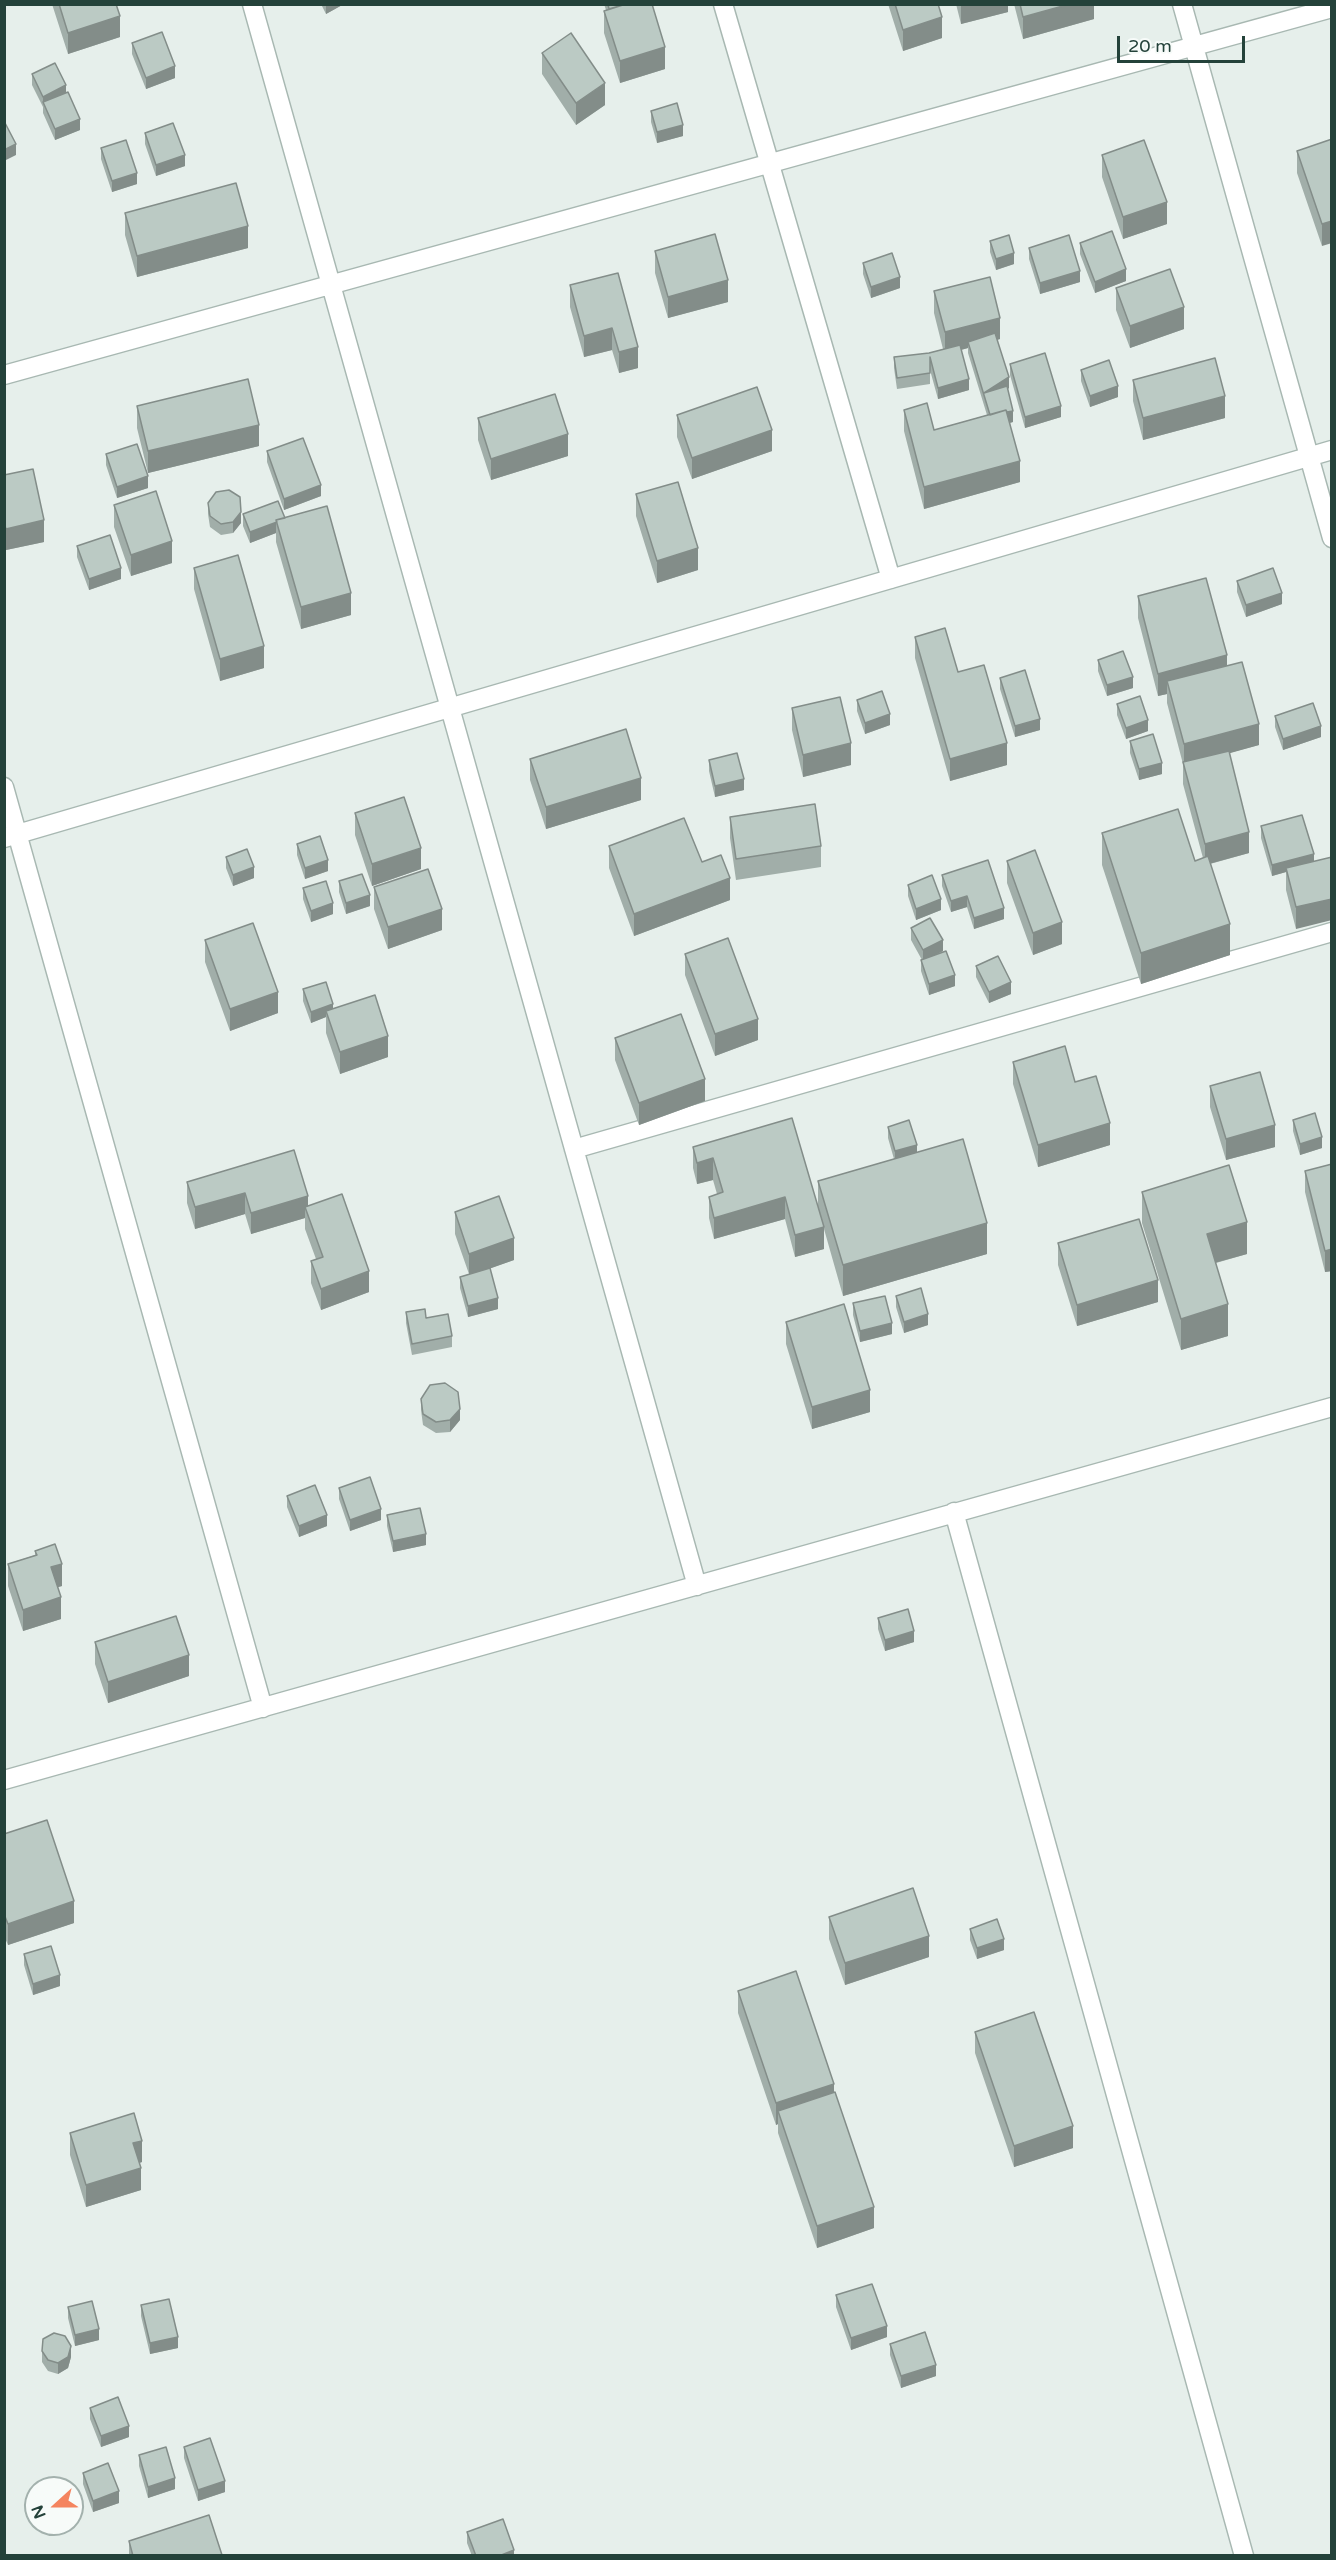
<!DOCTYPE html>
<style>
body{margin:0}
#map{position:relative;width:1336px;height:2560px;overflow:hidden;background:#e6efeb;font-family:"Varela Round",sans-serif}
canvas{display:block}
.frame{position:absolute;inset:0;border:6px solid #24423a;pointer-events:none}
.north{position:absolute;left:24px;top:2476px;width:60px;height:60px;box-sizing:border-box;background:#f7fbf9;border:2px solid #a3b1ad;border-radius:50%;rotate:249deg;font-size:16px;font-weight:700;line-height:24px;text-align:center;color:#24423a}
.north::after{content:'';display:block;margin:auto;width:21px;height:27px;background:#f4845f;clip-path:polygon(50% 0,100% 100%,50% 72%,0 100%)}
.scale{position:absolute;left:1117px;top:36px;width:128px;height:27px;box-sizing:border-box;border:3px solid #24423a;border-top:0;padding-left:8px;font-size:18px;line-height:21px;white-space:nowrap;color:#24423a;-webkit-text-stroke:4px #f7fbf9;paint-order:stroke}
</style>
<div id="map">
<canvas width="1336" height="2560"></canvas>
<div class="frame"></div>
<div class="north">N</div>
<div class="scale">20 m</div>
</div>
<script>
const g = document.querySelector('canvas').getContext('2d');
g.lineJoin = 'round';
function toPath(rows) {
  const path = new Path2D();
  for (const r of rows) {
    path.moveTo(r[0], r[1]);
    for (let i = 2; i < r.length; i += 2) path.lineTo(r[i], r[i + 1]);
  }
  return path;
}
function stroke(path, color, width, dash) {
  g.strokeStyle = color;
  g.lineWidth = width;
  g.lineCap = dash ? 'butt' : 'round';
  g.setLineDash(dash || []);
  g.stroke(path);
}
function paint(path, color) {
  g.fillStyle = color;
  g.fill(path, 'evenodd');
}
const minor = toPath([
 [252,4,697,1586],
 [723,4,891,579],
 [1182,4,1332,538],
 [4,375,1332,8],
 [4,787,263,1708],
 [4,838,1332,450],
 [574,1149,1332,932],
 [954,1512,1244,2556],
 [4,1780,1332,1407]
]);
stroke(minor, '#a8b8b2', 21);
stroke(minor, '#fff', 18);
paint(toPath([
 [52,4,116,4,120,37,68,54],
 [321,4,344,4,326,14],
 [604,4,652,4,665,69,620,83,604,33,604,11,606,10],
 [888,4,938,4,942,38,903,51],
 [956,4,1008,4,1008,12,961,24],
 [1014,4,1094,4,1094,19,1023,39],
 [132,43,175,78,146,89,132,54],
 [542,53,605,105,576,125,542,74],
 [32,74,66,93,80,130,55,140,43,113,43,107,32,85],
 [651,111,683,136,657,143,651,122],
 [145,133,185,166,156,176,145,144],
 [1332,139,1322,246,1297,173,1297,151],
 [101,148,137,184,112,192,101,159],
 [1102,155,1167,224,1123,239,1102,177],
 [125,213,248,248,137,277,125,235],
 [990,241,1014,264,996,270,990,252],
 [1080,243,1126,281,1095,293,1080,254],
 [1029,248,1080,282,1040,294,1029,259],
 [655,251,728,302,668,318,655,273],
 [863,263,900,288,871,298,863,274],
 [570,285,638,347,638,368,619,373,612,350,584,357,570,307],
 [1116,288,1184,329,1130,348,1116,310],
 [934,291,1000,339,997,340,1009,388,1008,389,1013,422,1010,423,1020,482,924,509,904,431,904,410,934,430,987,415,968,353,968,348,961,350,969,390,938,399,930,370,930,384,897,389,894,368,894,357,929,353,943,349,934,313],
 [1010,364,1061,417,1025,428,1010,375],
 [1081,370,1118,397,1090,407,1081,381],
 [1133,380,1225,418,1143,440,1133,401],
 [137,406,259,446,148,473,137,428],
 [677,415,772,451,692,479,677,437],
 [478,418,568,456,491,480,478,440],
 [267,451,321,496,284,510,267,462],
 [106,454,148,488,117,498,106,465],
 [4,475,44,542,6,550,4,544],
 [636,494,698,570,657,583,636,516],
 [208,503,241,523,233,533,221,535,210,527,208,514],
 [114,505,172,563,131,576,114,527],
 [243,514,285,518,351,615,301,629,276,542,276,533,250,543,243,526],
 [77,546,121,579,89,590,77,557],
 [194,568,264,668,220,681,194,589],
 [1237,581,1282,604,1246,617,1237,592],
 [1138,596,1227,665,1259,745,1229,753,1249,853,1210,864,1230,955,1141,984,1102,865,1102,833,1195,861,1203,858,1183,784,1183,764,1167,703,1167,694,1158,696,1138,618],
 [915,637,1007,765,950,781,915,658],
 [1098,660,1133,688,1107,696,1098,671],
 [1000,678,1040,730,1015,737,1000,689],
 [857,700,890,725,865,734,857,711],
 [1117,704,1148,731,1126,739,1117,715],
 [792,708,851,765,803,777,792,730],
 [1275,716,1321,737,1283,750,1275,727],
 [1130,741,1162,774,1139,780,1130,753],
 [530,759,641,800,546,829,530,780],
 [709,760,744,790,715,797,709,771],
 [355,813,421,869,372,886,355,835],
 [730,817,821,846,821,867,736,880,730,838],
 [1261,826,1314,861,1296,929,1286,890,1286,872,1272,876,1261,838],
 [297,844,328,871,305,879,297,855],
 [609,846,702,862,730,900,634,936,609,868],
 [226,857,254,878,233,886,226,868],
 [1007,861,1062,944,1033,955,1007,883],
 [942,875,1004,919,974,929,967,907,951,912,942,886],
 [339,881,370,906,346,914,339,892],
 [908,885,941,910,916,920,908,896],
 [374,887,442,930,388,949,374,909],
 [303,888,333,914,311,922,303,899],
 [911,928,943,951,935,955,955,986,929,995,921,971,921,960,922,960,911,940],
 [205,940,278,1013,230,1031,205,962],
 [685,954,758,1040,715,1056,685,975],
 [976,966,1011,994,989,1003,976,977],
 [303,989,333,1009,388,1057,340,1074,326,1033,326,1017,311,1023,303,1001],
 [615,1038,705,1101,639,1125,615,1060],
 [1013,1062,1075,1082,1110,1145,1038,1167,1013,1084],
 [1210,1086,1275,1147,1226,1160,1210,1107],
 [1293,1120,1322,1148,1300,1155,1293,1131],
 [888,1127,917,1152,987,1254,843,1296,824,1229,824,1249,795,1257,785,1219,714,1239,709,1218,709,1197,717,1194,713,1180,697,1184,693,1168,693,1147,818,1210,818,1181,894,1159,888,1138],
 [1332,1164,1332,1271,1325,1272,1305,1192,1305,1171],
 [187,1182,308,1206,369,1292,321,1310,311,1283,311,1261,316,1259,305,1229,305,1218,251,1234,245,1214,195,1229,187,1203],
 [1142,1192,1247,1254,1216,1263,1228,1336,1181,1350,1142,1223],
 [455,1212,514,1260,488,1269,498,1309,468,1317,460,1288,460,1277,469,1274,455,1234],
 [1058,1243,1158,1302,1077,1326,1058,1265],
 [896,1296,928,1325,904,1333,896,1307],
 [853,1303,892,1334,860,1342,853,1315],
 [406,1312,426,1318,452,1336,452,1347,412,1355,406,1323],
 [786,1322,870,1412,812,1429,786,1344],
 [421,1399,460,1420,450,1432,436,1433,423,1425,421,1410],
 [339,1488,381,1520,350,1531,339,1499],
 [287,1496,327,1526,299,1537,287,1507],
 [387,1515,426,1545,393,1552,387,1526],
 [35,1551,62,1586,58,1587,61,1619,23,1631,8,1586,8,1564,35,1555],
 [878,1618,914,1642,885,1651,878,1629],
 [95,1642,189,1676,108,1703,95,1664],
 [4,1834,74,1923,8,1945,4,1936],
 [829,1917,929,1957,845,1985,829,1939],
 [970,1929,1004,1950,977,1959,970,1940],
 [24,1954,60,1986,33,1995,24,1965],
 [738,1991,834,2093,874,2228,817,2248,778,2133,778,2124,776,2125,738,2013],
 [975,2032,1073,2148,1014,2167,975,2053],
 [70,2133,142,2162,139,2163,141,2190,86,2207,70,2155],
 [836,2295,887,2337,851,2350,836,2307],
 [141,2305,178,2348,150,2354,141,2316],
 [68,2307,99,2340,75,2346,68,2318],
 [890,2344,936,2376,901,2388,890,2355],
 [42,2351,71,2357,68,2368,58,2374,48,2371,42,2362],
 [90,2408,129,2437,101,2447,90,2419],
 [184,2447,225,2492,198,2501,184,2458],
 [139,2455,175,2489,148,2498,139,2466],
 [83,2473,119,2503,93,2512,83,2484],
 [467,2532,514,2556,472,2556,467,2543],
 [129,2541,222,2556,129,2556]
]), '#a1aea9');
paint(toPath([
 [326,4,344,4,326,14],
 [961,4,1008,4,1008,12,961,24],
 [1070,4,1094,4,1094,19,1023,39,1023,17],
 [120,16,120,37,68,54,68,33],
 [942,17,942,38,903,51,903,30],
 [665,47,665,69,620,83,620,61],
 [175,66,175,78,146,89,146,78],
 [605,83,605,105,576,125,576,103],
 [66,85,66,96,43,102,43,108,43,97],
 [80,119,80,130,55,140,55,129],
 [683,125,683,136,657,143,657,132],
 [16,144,16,155,4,161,4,150],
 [185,155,185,166,156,176,156,165],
 [137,173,137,184,112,192,112,181],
 [1167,202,1167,224,1123,239,1123,217],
 [1332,221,1332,243,1322,246,1322,224],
 [248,226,248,248,137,277,137,256],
 [1014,253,1014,264,996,270,996,259],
 [1126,269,1126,281,1095,293,1095,282],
 [1080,271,1080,282,1040,294,1040,283],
 [900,277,900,288,871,298,871,287],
 [728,280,728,302,668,318,668,297],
 [1184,307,1184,329,1130,348,1130,326],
 [1000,318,1000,339,969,347,968,342,968,348,945,354,945,332],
 [612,328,612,350,584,357,584,336],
 [638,347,638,368,619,373,619,352],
 [1009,377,1009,388,986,403,984,393],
 [969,379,969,390,938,399,938,388],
 [1118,386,1118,397,1090,407,1090,396],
 [1225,396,1225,418,1143,440,1143,418],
 [1061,406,1061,417,1025,428,1025,417],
 [1013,411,1013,422,990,427,990,416],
 [259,425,259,446,148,473,148,451],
 [772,430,772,451,692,479,692,458],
 [568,434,568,456,491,480,491,459],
 [1020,461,1020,482,924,509,924,487],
 [148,476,148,488,117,498,117,487],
 [321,485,321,496,284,510,284,499],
 [241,512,241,523,233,533,233,522],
 [44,520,44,542,6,550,6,529],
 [276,522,276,533,250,543,250,532],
 [172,541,172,563,131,576,131,555],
 [698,548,698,570,657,583,657,561],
 [121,568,121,579,89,590,89,579],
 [351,593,351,615,301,629,301,607],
 [1282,593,1282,604,1246,617,1246,605],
 [264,646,264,668,220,681,220,659],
 [1227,655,1227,677,1167,681,1167,694,1158,696,1158,674],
 [1133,677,1133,688,1107,696,1107,685],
 [890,714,890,725,865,734,865,723],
 [1040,719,1040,730,1015,737,1015,726],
 [1148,720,1148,731,1126,739,1126,728],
 [1259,724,1259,745,1184,766,1184,744],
 [1321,726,1321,737,1283,750,1283,739],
 [851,743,851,765,803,777,803,755],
 [1007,743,1007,765,950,781,950,759],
 [1162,763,1162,774,1139,780,1139,769],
 [641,778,641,800,546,829,546,807],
 [744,779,744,790,715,797,715,786],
 [1249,832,1249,853,1205,865,1205,844],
 [421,848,421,869,372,886,372,864],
 [1314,854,1314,865,1286,868,1286,872,1272,876,1272,865],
 [328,860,328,871,305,879,305,868],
 [254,867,254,878,233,886,233,875],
 [730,878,730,900,634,936,634,914],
 [370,895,370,906,346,914,346,903],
 [967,896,967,907,951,912,951,901],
 [941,899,941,910,916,920,916,909],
 [1332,899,1332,920,1296,929,1296,907],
 [333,903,333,914,311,922,311,911],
 [1004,908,1004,919,974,929,974,918],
 [442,909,442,930,388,949,388,927],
 [1062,922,1062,944,1033,955,1033,933],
 [1230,924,1230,955,1141,984,1141,953],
 [943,940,943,951,923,961,923,950],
 [955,975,955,986,929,995,929,984],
 [1011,982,1011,994,989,1003,989,992],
 [278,992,278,1013,230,1031,230,1009],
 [333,1004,333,1015,326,1011,326,1017,311,1023,311,1012],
 [758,1019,758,1040,715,1056,715,1034],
 [388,1036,388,1057,340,1074,340,1052],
 [705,1079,705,1101,639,1125,639,1103],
 [1110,1123,1110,1145,1038,1167,1038,1145],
 [1275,1125,1275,1147,1226,1160,1226,1139],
 [1322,1137,1322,1148,1300,1155,1300,1144],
 [917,1145,917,1156,895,1162,895,1151],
 [713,1158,713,1180,697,1184,697,1163],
 [245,1193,245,1214,195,1229,195,1207],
 [308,1196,308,1216,305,1207,305,1218,251,1234,251,1213],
 [785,1197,785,1219,714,1239,714,1218],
 [1247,1222,1247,1254,1207,1265,1207,1234],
 [987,1223,987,1254,843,1296,843,1265],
 [824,1227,824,1249,795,1257,795,1235],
 [514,1238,514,1260,469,1276,469,1254],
 [1332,1249,1332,1271,1325,1272,1325,1251],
 [369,1271,369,1292,321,1310,321,1289],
 [1158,1280,1158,1302,1077,1326,1077,1305],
 [498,1298,498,1309,468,1317,468,1306],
 [1228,1304,1228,1336,1181,1350,1181,1319],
 [928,1314,928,1325,904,1333,904,1322],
 [892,1323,892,1334,860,1342,860,1331],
 [870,1390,870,1412,812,1429,812,1407],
 [460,1409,460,1420,450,1432,450,1420],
 [381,1509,381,1520,350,1531,350,1520],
 [327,1515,327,1526,299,1537,299,1526],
 [426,1534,426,1545,393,1552,393,1541],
 [62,1564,62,1586,51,1589,51,1567],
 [61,1597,61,1619,23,1631,23,1610],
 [914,1631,914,1642,885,1651,885,1640],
 [189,1655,189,1676,108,1703,108,1682],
 [74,1901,74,1923,8,1945,8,1924],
 [929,1936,929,1957,845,1985,845,1963],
 [1004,1939,1004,1950,977,1959,977,1948],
 [60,1975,60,1986,33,1995,33,1984],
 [834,2084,834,2105,778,2111,778,2124,776,2125,776,2103],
 [1073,2126,1073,2148,1014,2167,1014,2146],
 [142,2141,142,2162,133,2165,133,2143],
 [141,2168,141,2190,86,2207,86,2185],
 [874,2207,874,2228,817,2248,817,2226],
 [887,2326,887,2337,851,2350,851,2338],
 [99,2329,99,2340,75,2346,75,2335],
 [178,2337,178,2348,150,2354,150,2343],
 [71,2346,71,2357,68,2368,58,2374,58,2363],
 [936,2365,936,2376,901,2388,901,2376],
 [129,2426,129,2437,101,2447,101,2436],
 [175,2478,175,2489,148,2498,148,2487],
 [225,2481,225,2492,198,2501,198,2490],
 [119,2491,119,2503,93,2512,93,2501],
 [514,2550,514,2556,499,2556]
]), '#838d89');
const building = toPath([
 [59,4,116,4,120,16,68,33,59,4],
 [608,4,626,4,609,9,608,4],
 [626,4,652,4,665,47,620,61,604,11,626,4],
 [895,4,938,4,942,17,903,30,895,4],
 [1020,4,1070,4,1023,17,1020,4],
 [162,32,175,66,146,78,132,43,162,32],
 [571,33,605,83,576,103,542,53,571,33],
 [55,63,66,85,43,97,32,74,55,63],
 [68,92,80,119,55,129,43,102,68,92],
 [677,103,683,125,657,132,651,111,677,103],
 [4,121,16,144,4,150,4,121],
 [173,123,185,155,156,165,145,133,173,123],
 [1332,139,1332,221,1322,224,1297,151,1332,139],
 [126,140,137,173,112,181,101,148,126,140],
 [1144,140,1167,202,1123,217,1102,155,1144,140],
 [236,183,248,226,137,256,125,213,236,183],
 [1112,231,1126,269,1095,282,1080,243,1112,231],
 [715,234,728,280,668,297,655,251,715,234],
 [1009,235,1014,253,996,259,990,241,1009,235],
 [1069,235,1080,271,1040,283,1029,248,1069,235],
 [892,253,900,277,871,287,863,263,892,253],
 [1170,269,1184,307,1130,326,1116,288,1170,269],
 [618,273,638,347,619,352,612,328,584,336,570,285,618,273],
 [990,277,1000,318,945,332,934,291,990,277],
 [995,333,1009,377,984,393,1007,386,1013,411,1007,412,1006,410,990,415,968,342,995,333],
 [960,345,969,379,938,388,930,357,930,373,897,378,894,357,929,353,960,345],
 [1045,353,1061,406,1025,417,1010,364,1045,353],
 [1215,358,1225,396,1143,418,1133,380,1215,358],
 [1109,360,1118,386,1090,396,1081,370,1109,360],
 [248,379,259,425,148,451,137,406,248,379],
 [757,387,772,430,692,458,677,415,757,387],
 [555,394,568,434,491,459,478,418,555,394],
 [927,403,934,430,1006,410,1020,461,924,487,904,410,927,403],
 [303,438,321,485,284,499,267,451,303,438],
 [137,444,148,476,117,487,106,454,137,444],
 [33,469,44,520,6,529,4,523,4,475,33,469],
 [678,482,698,548,657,561,636,494,678,482],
 [229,490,240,497,241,512,233,522,221,524,210,516,208,503,216,492,229,490],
 [156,491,172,541,131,555,114,505,156,491],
 [278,501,285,518,276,520,277,522,250,532,243,514,278,501],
 [327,506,351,593,301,607,276,520,327,506],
 [110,535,121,568,89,579,77,546,110,535],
 [238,555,264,646,220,659,194,568,238,555],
 [1273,568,1282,593,1246,605,1237,581,1273,568],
 [1206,578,1227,655,1158,674,1138,596,1206,578],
 [945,628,958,672,984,665,1007,743,950,759,915,637,945,628],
 [1123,651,1133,677,1107,685,1098,660,1123,651],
 [1242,662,1259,724,1184,744,1167,681,1242,662],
 [1025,670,1040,719,1015,726,1000,678,1025,670],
 [882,691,890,714,865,723,857,700,882,691],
 [1140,696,1148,720,1126,728,1117,704,1140,696],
 [840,697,851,743,803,755,792,708,840,697],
 [1313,703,1321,726,1283,739,1275,716,1313,703],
 [626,729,641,778,546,807,530,759,626,729],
 [1153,734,1162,763,1139,769,1130,741,1153,734],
 [1229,751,1249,832,1205,844,1183,762,1229,751],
 [737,753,744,779,715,786,709,760,737,753],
 [404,797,421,848,372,864,355,813,404,797],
 [815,804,821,846,736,859,730,817,815,804],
 [1178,809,1195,861,1208,856,1230,924,1141,953,1102,833,1178,809],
 [1302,815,1314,854,1272,865,1261,826,1302,815],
 [684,818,702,862,721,855,730,878,634,914,609,846,684,818],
 [320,836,328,860,305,868,297,844,320,836],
 [247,849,254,867,233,875,226,857,247,849],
 [1035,850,1062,922,1033,933,1007,861,1035,850],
 [1332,857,1332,899,1296,907,1286,868,1332,857],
 [988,860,1004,908,974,918,967,896,951,901,942,875,988,860],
 [428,869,442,909,388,927,374,887,428,869],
 [362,874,370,895,346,903,339,881,362,874],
 [932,875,941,899,916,909,908,885,932,875],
 [326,881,333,903,311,911,303,888,326,881],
 [930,918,943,940,923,950,911,928,930,918],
 [253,923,278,992,230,1009,205,940,253,923],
 [728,938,758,1019,715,1034,685,954,728,938],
 [946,951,955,975,929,984,921,960,946,951],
 [998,956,1011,982,989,992,976,966,998,956],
 [326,982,333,1004,311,1012,303,989,326,982],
 [375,995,388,1036,340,1052,326,1011,375,995],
 [681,1014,705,1079,639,1103,615,1038,681,1014],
 [1065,1046,1075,1082,1096,1076,1110,1123,1038,1145,1013,1062,1065,1046],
 [1260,1072,1275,1125,1226,1139,1210,1086,1260,1072],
 [1315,1113,1322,1137,1300,1144,1293,1120,1315,1113],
 [792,1118,824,1227,795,1235,785,1197,714,1218,709,1197,723,1192,713,1158,697,1163,693,1147,792,1118],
 [909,1120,917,1145,895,1151,888,1127,909,1120],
 [963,1139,987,1223,843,1265,818,1181,963,1139],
 [294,1150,308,1196,251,1213,245,1193,195,1207,187,1182,294,1150],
 [1332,1164,1332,1249,1325,1251,1305,1171,1332,1164],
 [1229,1165,1247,1222,1207,1234,1228,1304,1181,1319,1142,1192,1229,1165],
 [342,1194,369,1271,321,1289,311,1261,323,1257,305,1207,342,1194],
 [499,1196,514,1238,469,1254,455,1212,499,1196],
 [1139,1219,1158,1280,1077,1305,1058,1243,1139,1219],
 [490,1268,498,1298,468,1306,460,1277,490,1268],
 [921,1288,928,1314,904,1322,896,1296,921,1288],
 [885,1296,892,1323,860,1331,853,1303,885,1296],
 [844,1304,870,1390,812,1407,786,1322,844,1304],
 [425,1309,426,1318,448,1314,452,1336,412,1344,406,1312,425,1309],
 [445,1383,458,1392,460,1409,450,1420,436,1422,423,1414,421,1399,430,1385,445,1383],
 [370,1477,381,1509,350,1520,339,1488,370,1477],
 [315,1485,327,1515,299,1526,287,1496,315,1485],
 [420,1508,426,1534,393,1541,387,1515,420,1508],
 [55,1544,62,1564,51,1567,61,1597,23,1610,8,1564,37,1555,35,1551,55,1544],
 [908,1609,914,1631,885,1640,878,1618,908,1609],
 [176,1616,189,1655,108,1682,95,1642,176,1616],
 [47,1820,74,1901,8,1924,4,1914,4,1834,47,1820],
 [913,1888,929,1936,845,1963,829,1917,913,1888],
 [997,1919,1004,1939,977,1948,970,1929,997,1919],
 [51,1946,60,1975,33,1984,24,1954,51,1946],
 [796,1971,834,2084,776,2103,738,1991,796,1971],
 [1034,2012,1073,2126,1014,2146,975,2032,1034,2012],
 [835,2092,874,2207,817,2226,778,2111,835,2092],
 [134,2113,142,2141,133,2143,141,2168,86,2185,70,2133,134,2113],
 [872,2284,887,2326,851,2338,836,2295,872,2284],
 [169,2299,178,2337,150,2343,141,2305,169,2299],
 [92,2301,99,2329,75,2335,68,2307,92,2301],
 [925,2332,936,2365,901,2376,890,2344,925,2332],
 [54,2333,65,2336,71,2346,68,2357,58,2363,48,2360,42,2351,43,2339,54,2333],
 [118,2397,129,2426,101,2436,90,2408,118,2397],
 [210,2438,225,2481,198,2490,184,2447,210,2438],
 [166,2447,175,2478,148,2487,139,2455,166,2447],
 [108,2463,119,2491,93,2501,83,2473,108,2463],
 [209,2515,222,2555,219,2556,133,2556,129,2541,209,2515],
 [503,2519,514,2550,499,2556,476,2556,467,2532,503,2519]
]);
paint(building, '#bbcac4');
stroke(building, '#838d89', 1.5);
</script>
